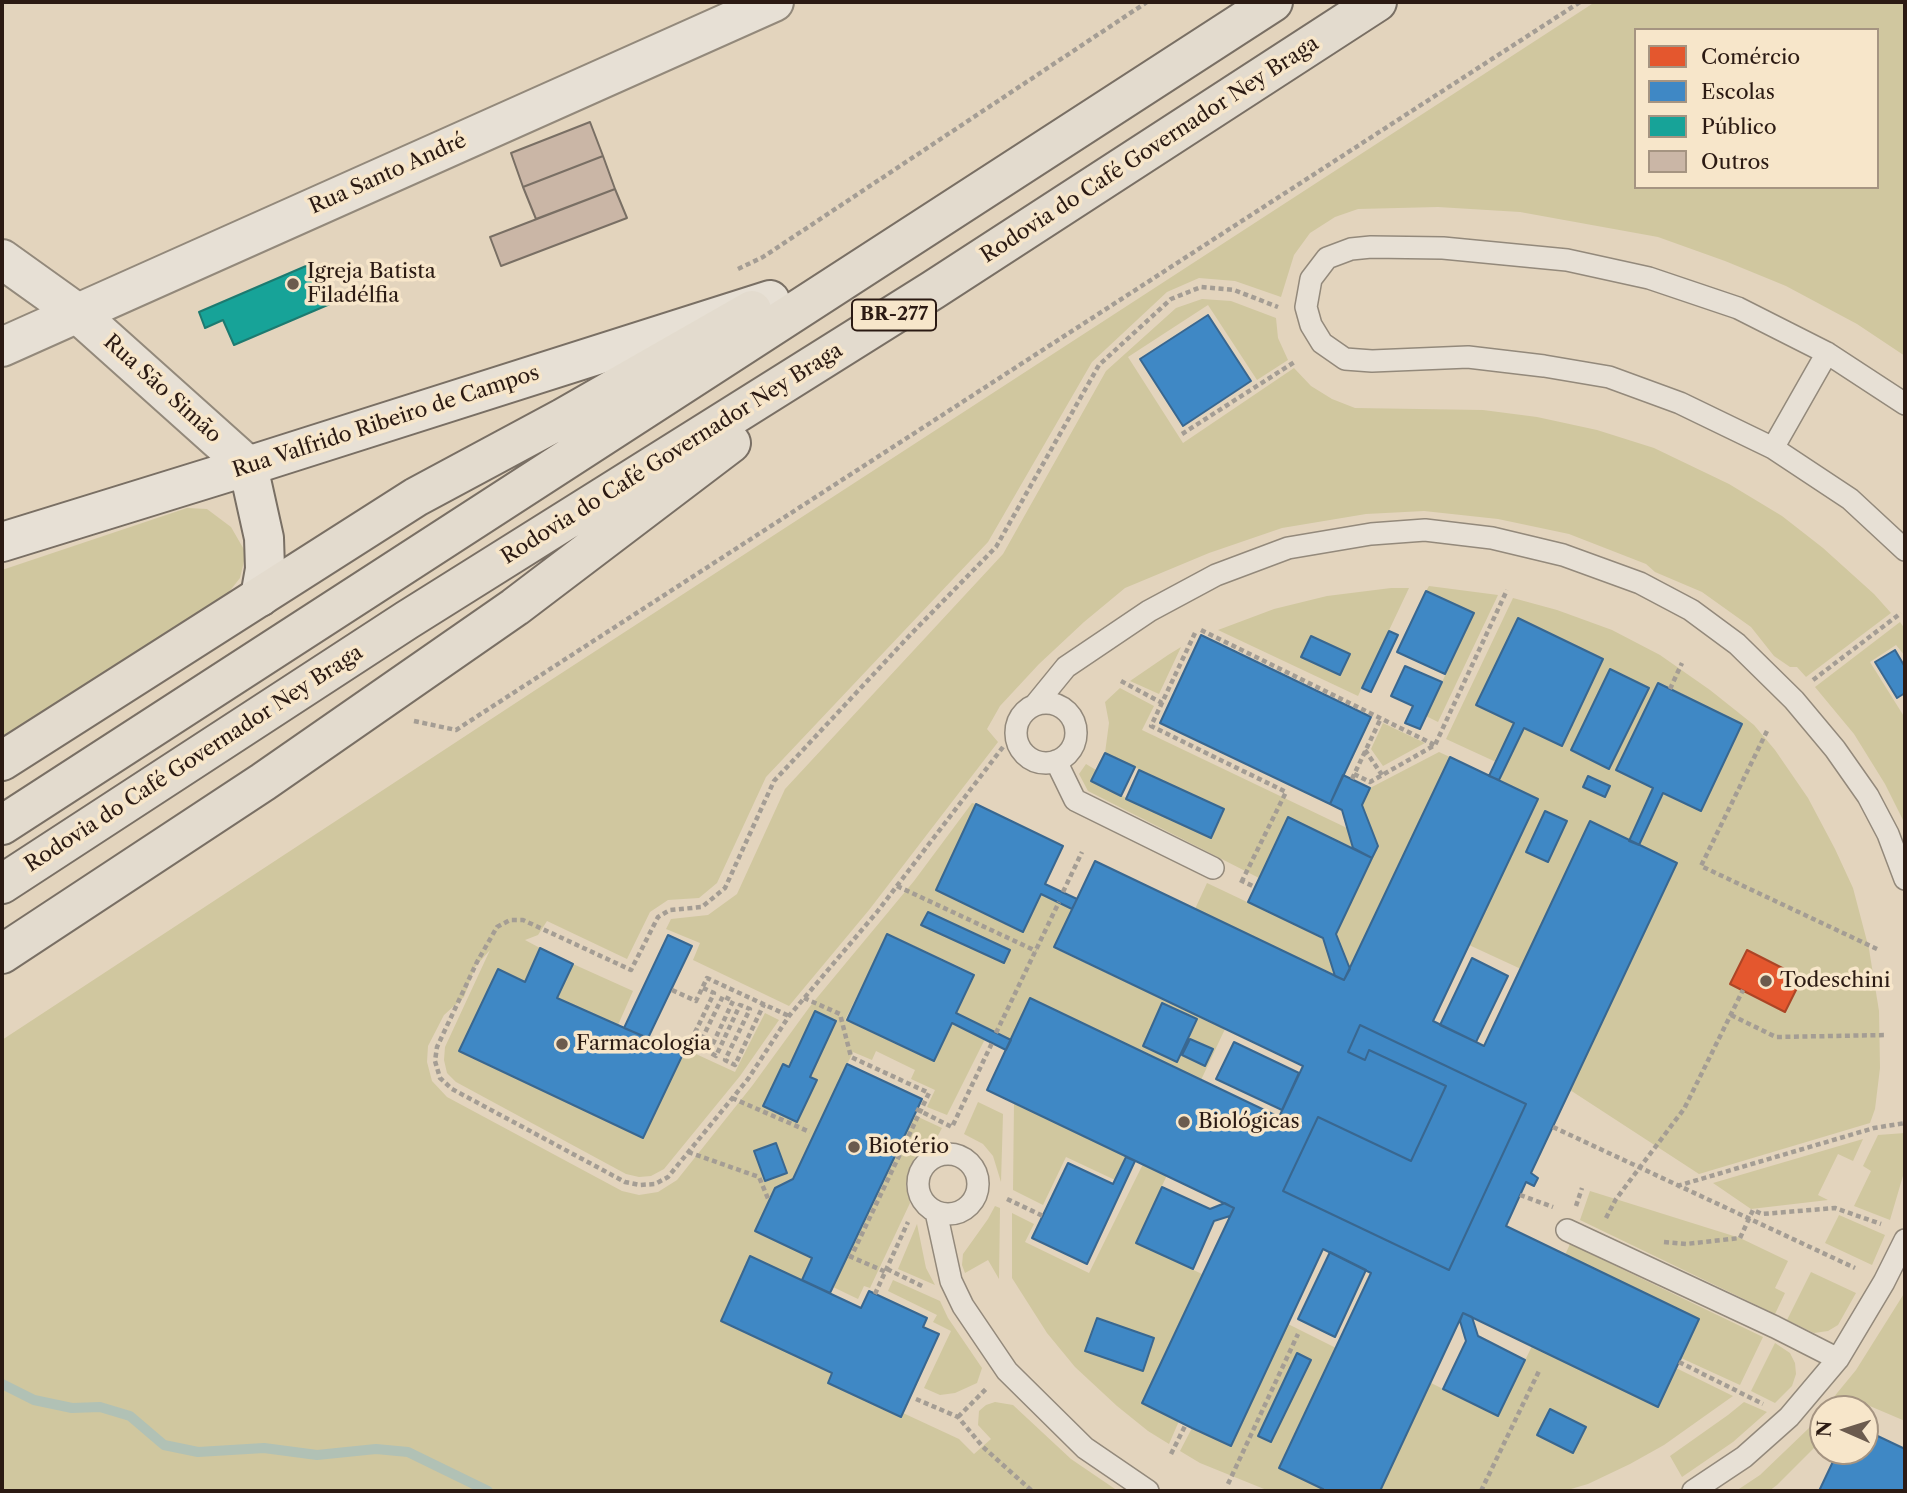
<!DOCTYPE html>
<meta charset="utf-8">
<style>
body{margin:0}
#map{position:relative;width:1907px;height:1493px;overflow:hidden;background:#e3d4bd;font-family:"Libre Caslon Text",serif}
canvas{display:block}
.frame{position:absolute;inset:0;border:4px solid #2b1a13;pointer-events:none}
.legend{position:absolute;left:1634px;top:28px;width:245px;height:161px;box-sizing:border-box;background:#f7e6ca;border:2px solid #a59481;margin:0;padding:9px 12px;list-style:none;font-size:21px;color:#2b1a13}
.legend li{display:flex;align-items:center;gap:14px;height:35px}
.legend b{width:35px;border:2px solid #a59481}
.north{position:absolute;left:1809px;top:1395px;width:70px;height:70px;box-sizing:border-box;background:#f7e6ca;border:2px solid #a59481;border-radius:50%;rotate:273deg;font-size:19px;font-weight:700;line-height:28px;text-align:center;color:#2b1a13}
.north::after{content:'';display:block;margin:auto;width:24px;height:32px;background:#6b5b4e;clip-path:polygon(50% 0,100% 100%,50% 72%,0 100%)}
</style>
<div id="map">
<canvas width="1907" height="1493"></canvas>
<div class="frame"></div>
<ul class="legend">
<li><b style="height:19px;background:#e4572e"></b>Comércio</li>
<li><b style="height:19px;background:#3f88c5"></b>Escolas</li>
<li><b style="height:19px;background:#17a398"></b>Público</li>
<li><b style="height:19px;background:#cab6a6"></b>Outros</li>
</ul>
<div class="north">N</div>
</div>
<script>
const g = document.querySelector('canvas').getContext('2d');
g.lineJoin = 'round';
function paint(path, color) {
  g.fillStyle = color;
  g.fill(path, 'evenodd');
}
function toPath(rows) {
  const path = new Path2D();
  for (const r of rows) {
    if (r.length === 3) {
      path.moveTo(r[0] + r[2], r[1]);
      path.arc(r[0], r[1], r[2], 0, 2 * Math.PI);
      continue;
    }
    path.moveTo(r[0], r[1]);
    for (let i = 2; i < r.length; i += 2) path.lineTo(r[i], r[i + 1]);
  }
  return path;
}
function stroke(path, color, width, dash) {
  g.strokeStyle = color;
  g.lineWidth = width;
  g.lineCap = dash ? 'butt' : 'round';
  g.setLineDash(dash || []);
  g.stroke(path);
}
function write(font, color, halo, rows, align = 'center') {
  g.font = font + ' "Libre Caslon Text",serif';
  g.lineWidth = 7;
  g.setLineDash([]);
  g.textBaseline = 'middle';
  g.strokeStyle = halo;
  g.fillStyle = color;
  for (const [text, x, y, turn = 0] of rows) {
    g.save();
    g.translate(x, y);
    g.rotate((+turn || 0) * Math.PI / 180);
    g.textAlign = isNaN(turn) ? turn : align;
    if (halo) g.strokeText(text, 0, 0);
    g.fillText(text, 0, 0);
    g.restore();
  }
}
paint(toPath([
 [1595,2,1905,2,1905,356,1857,324,1786,286,1725,261,1658,237,1520,212,1438,207,1358,209,1335,217,1310,233,1294,255,1281,297,1235,281,1199,278,1167,292,1092,362,988,542,766,777,717,883,699,898,668,900,650,912,627,959,547,921,538,935,525,940,540,948,525,982,460,1051,643,1138,685,1049,735,1072,765,1013,779,1020,740,1076,664,1169,651,1176,639,1177,626,1174,456,1082,447,1073,444,1060,445,1047,490,950,475,967,464,997,444,1015,428,1046,427,1062,432,1081,447,1097,622,1191,639,1195,658,1192,677,1180,752,1086,811,1005,914,881,972,803,976,804,936,890,1022,932,1041,894,1072,909,1054,948,1225,1029,1201,1080,1031,998,1011,1040,956,1013,975,974,888,934,845,1020,933,1061,952,1023,985,1039,947,1115,927,1107,935,1090,911,1079,915,1070,876,1051,872,1060,853,1052,793,1179,775,1188,764,1211,768,1218,760,1234,812,1258,802,1280,750,1256,721,1320,832,1373,828,1383,900,1417,903,1413,959,1439,974,1454,991,1439,978,1425,979,1411,986,1405,995,1402,1013,1405,1071,1459,1118,1491,2,1491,2,1040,537,689],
 [1636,30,1877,30,1877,187,1636,187],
 [1202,299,1231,301,1276,318,1278,338,1288,360,1257,380,1208,305,1128,357,1183,443,1294,368,1311,386,1332,399,1355,408,1483,410,1537,417,1597,430,1654,448,1729,484,1782,516,1823,548,1874,594,1891,613,1806,677,1797,667,1790,667,1774,656,1751,627,1702,592,1655,572,1646,564,1569,534,1498,519,1424,511,1366,514,1282,528,1209,553,1125,588,1084,622,1039,664,1000,706,987,729,998,742,869,910,789,1006,693,960,700,943,666,929,671,919,708,915,737,894,785,789,1003,554,1106,371,1176,308],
 [187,508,207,509,231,527,246,553,240,578,221,602,2,742,2,570],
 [1429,586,1498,595,1438,722,1426,716,1474,614,1426,591],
 [1391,588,1409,588,1358,696,1218,630,1274,609,1327,596],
 [1513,598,1557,610,1612,630,1660,655,1710,690,1754,725,1775,750,1808,798,1835,849,1853,888,1869,949,1879,1011,1880,1068,1875,1109,1870,1123,1699,1174,1570,1090,1677,864,1639,845,1663,793,1701,810,1742,724,1658,683,1616,770,1653,788,1629,841,1521,969,1469,945,1499,780,1524,728,1562,745,1603,659,1518,618,1514,723,1496,762,1446,739],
 [1610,670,1649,688,1609,769,1571,750],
 [1900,622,1905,629,1905,656,1896,645,1870,662,1905,718,1905,824,1885,784,1854,734,1815,687],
 [1181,647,1159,694,1130,681,1168,655],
 [1120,688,1154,706,1142,730,1347,828,1353,848,1288,818,1259,878,1088,791,1079,774,1086,764,1096,770,1091,781,1211,838,1224,810,1105,753,1109,723,1105,702],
 [1383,723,1425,743,1383,766,1371,749],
 [1439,752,1450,757,1350,969,1336,934,1378,846,1362,805,1370,788],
 [1207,883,1323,938,1335,976,1195,909],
 [573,964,633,991,618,1025,557,998],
 [978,1102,1003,1114,1001,1182,993,1156,983,1144,964,1134],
 [1014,1103,1126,1157,1115,1180,1066,1157,1043,1205,1013,1190],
 [914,1115,942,1128,933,1145,923,1149,914,1159,908,1172,906,1186,910,1203,870,1288,864,1286,858,1299,833,1287],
 [1905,1133,1905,1169,1890,1220,1854,1206,1871,1171,1863,1166,1878,1135],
 [1863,1139,1853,1161,1838,1154,1818,1195,1828,1200,1751,1209,1713,1183],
 [1143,1164,1167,1175,1136,1243,1202,1274,1142,1403,1179,1421,1169,1444,1148,1431,1117,1406,1075,1367,1047,1333,1012,1278,1012,1213,1034,1224,1025,1242,1089,1273],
 [1590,1191,1740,1238,1788,1261,1775,1288,1785,1293,1775,1314,1580,1220],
 [995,1206,1000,1208,999,1279,988,1260,965,1273,962,1265,963,1254,988,1219],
 [1839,1215,1885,1235,1872,1265,1825,1243],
 [917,1224,926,1268,935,1285,898,1269],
 [1570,1244,1763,1337,1740,1385,1681,1358,1699,1319,1565,1255],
 [1811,1272,1856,1293,1838,1325,1828,1331,1814,1333,1787,1320],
 [893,1280,940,1301,948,1318,982,1368,977,1383,955,1393,940,1395,924,1388,951,1331,933,1322,937,1315,888,1291],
 [1905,1292,1905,1421,1858,1401,1851,1409,1824,1409,1856,1370],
 [1288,1324,1336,1348,1279,1468,1322,1489,1320,1491,1269,1491,1200,1463,1180,1451,1192,1428,1231,1446],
 [1775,1343,1790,1353,1795,1363,1796,1374,1792,1386,1775,1403,1751,1391],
 [1532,1346,1676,1368,1733,1396,1664,1445,1630,1464,1588,1484,1564,1491,1380,1491,1431,1383,1498,1416],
 [1744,1402,1767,1412,1733,1442,1682,1477,1670,1456,1728,1415],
 [1823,1411,1823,1439,1777,1485,1769,1491,1736,1491,1760,1475,1809,1428]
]), '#d0c79f');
const shops = toPath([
 [1747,950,1802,978,1785,1012,1730,984,1747,950]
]);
paint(shops, '#e4572e');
stroke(shops, '#ac4526', 2);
const schools = toPath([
 [1208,315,1251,381,1183,426,1140,359,1208,315],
 [1426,591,1474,613,1445,674,1397,652,1426,591],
 [1518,618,1603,659,1562,746,1524,728,1499,780,1489,776,1514,723,1476,705,1518,618],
 [1389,631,1398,635,1371,692,1362,688,1389,631],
 [1201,635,1371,717,1330,804,1160,723,1201,635],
 [1311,636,1350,654,1340,675,1301,657,1311,636],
 [1895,650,1905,667,1905,693,1897,698,1875,662,1895,650],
 [1405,666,1442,682,1420,729,1405,723,1413,706,1391,696,1405,666],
 [1610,669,1649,688,1609,769,1571,750,1610,669],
 [1658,683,1742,724,1701,811,1663,793,1639,845,1629,841,1653,788,1616,770,1658,683],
 [1105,753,1135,767,1121,796,1091,781,1105,753],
 [1450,757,1538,799,1433,1021,1476,1042,1484,1046,1590,821,1677,863,1531,1173,1538,1178,1534,1186,1526,1182,1506,1226,1699,1319,1658,1407,1463,1313,1380,1491,1327,1491,1279,1468,1371,1273,1323,1249,1231,1446,1192,1428,1142,1403,1234,1208,987,1090,1030,998,1279,1117,1303,1066,1054,947,1077,899,1095,861,1344,980,1450,757],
 [1360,1025,1526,1104,1449,1270,1283,1191,1318,1117,1411,1161,1446,1086,1369,1050,1365,1060,1348,1052,1360,1025],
 [1139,770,1224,809,1211,838,1126,799,1139,770],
 [1343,775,1370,788,1362,805,1378,846,1372,858,1353,848,1342,810,1330,804,1343,775],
 [1588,776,1610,786,1605,797,1583,787,1588,776],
 [976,804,1063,846,1045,884,1077,899,1072,909,1041,894,1023,932,936,890,976,804],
 [1545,811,1567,821,1548,862,1526,852,1545,811],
 [1288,817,1372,858,1336,934,1350,969,1344,980,1335,976,1323,938,1248,902,1288,817],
 [928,912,1010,950,1004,963,921,925,928,912],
 [887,934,974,975,956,1013,1011,1040,1006,1050,952,1023,934,1061,847,1020,887,934],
 [668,935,692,946,648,1038,624,1028,668,935],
 [540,948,573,964,557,998,683,1054,643,1138,459,1051,498,969,525,982,540,948],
 [1472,958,1508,976,1476,1042,1440,1025,1472,958],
 [1162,1003,1197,1019,1177,1062,1143,1046,1162,1003],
 [815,1011,836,1021,810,1077,817,1080,797,1122,763,1106,783,1064,789,1067,815,1011],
 [1360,1025,1526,1104,1449,1270,1283,1191,1318,1117,1411,1161,1446,1086,1369,1050,1365,1060,1348,1052,1360,1025],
 [1190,1039,1213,1049,1205,1066,1182,1055,1190,1039],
 [1234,1042,1299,1073,1282,1110,1216,1079,1234,1042],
 [847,1064,922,1099,830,1293,802,1280,812,1258,755,1231,775,1188,793,1179,847,1064],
 [776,1143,787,1173,765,1181,754,1151,776,1143],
 [1126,1157,1135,1161,1087,1264,1032,1238,1068,1163,1113,1184,1126,1157],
 [1162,1187,1210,1209,1225,1203,1234,1208,1230,1216,1214,1221,1193,1269,1136,1243,1162,1187],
 [1330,1252,1366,1270,1335,1337,1298,1319,1330,1252],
 [750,1256,861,1308,869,1291,927,1318,923,1327,939,1334,901,1417,828,1383,832,1373,721,1321,750,1256],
 [1463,1313,1472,1317,1478,1336,1525,1360,1498,1416,1443,1389,1466,1341,1460,1321,1463,1313],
 [1097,1318,1154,1338,1143,1371,1085,1351,1097,1318],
 [1297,1353,1311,1360,1271,1442,1258,1436,1297,1353],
 [1550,1409,1586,1427,1573,1453,1537,1435,1550,1409],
 [1865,1430,1905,1449,1905,1491,1819,1491,1838,1451,1865,1451,1865,1430]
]);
paint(schools, '#3f88c5');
stroke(schools, '#396790', 2);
const public = toPath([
 [313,263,330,304,234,345,223,320,205,328,199,312,313,263]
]);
paint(public, '#17a398');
stroke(public, '#1d7a70', 2);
stroke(toPath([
 [2,1384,34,1400,72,1408,100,1407,130,1416,164,1445,198,1452,264,1448,317,1455,376,1449,408,1452,488,1491]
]), '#b1c1b5', 10);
const building = toPath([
 [590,122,603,156,523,187,511,153,590,122],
 [603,156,615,189,536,219,523,187,603,156],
 [615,189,627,218,501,266,490,237,615,189]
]);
paint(building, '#cab6a6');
stroke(building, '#796f64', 2);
const lane = toPath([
 [1905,404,1827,353,1738,308,1649,278,1567,260,1443,248,1371,247,1351,249,1327,258,1311,279,1306,307,1311,325,1322,343,1345,359,1372,361,1468,357,1544,366,1609,377,1680,403,1773,448,1850,499,1905,550],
 [1773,448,1827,353],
 [1046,733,30],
 [1035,705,1066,667,1149,611,1216,575,1288,548,1371,534,1425,530,1492,538,1563,555,1640,583,1691,610,1737,644,1794,700,1835,749,1868,796,1888,834,1905,879],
 [1056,761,1075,800,1213,868],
 [948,1184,30],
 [936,1212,951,1281,963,1306,1007,1371,1085,1448,1148,1491],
 [1567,1230,1775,1327,1838,1359],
 [1693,1491,1744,1457,1789,1417,1838,1359,1884,1282,1905,1240]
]);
const street = toPath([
 [2,259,76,312,248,466],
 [2,347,774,2]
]);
const secondary = toPath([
 [248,466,264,538,265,569,260,597],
 [2,542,248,466,770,300]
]);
const highway = toPath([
 [2,761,416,497,563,418,752,310],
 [2,825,1273,2],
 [2,884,407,620,933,290,1377,2],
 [2,954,263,782,515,607,731,443]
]);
stroke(lane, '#93897b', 24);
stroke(street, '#93897b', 42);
stroke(secondary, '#796f64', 42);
stroke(highway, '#796f64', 42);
stroke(toPath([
 [738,269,763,257,1147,2],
 [1182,434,1296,361],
 [1201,630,1435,745],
 [1195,633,1151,726,1286,792,1242,881],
 [1813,680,1901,613],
 [1121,681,1162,703],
 [1670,689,1682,663],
 [414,721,456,730,1580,2],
 [1767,731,1701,866,1877,949],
 [1003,747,877,912,789,1016,748,1079,668,1177,655,1184,640,1185,625,1182,452,1089,440,1078,435,1061,437,1047,477,962,497,927,510,920,523,920,631,970,658,917,670,910,702,907,725,888,774,781,911,634,996,547,1099,365,1171,299,1201,287,1234,290,1278,307],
 [1365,750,1382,775],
 [1354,774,1370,782,1435,745,1507,590],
 [1352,779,1381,718],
 [1240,880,1255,887],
 [897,886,1036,951],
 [1063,892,1082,852],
 [703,988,714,993,690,1043,698,1047,723,996,733,1001,709,1052,716,1056,740,1005,750,1009,725,1060,735,1065,764,1004],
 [672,990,696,1001,707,978,789,1016],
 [804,998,840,1014,851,1057,929,1093,851,1257],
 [1731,1015,1776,1037,1887,1035],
 [996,1033,1059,902],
 [732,1098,810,1132],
 [916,1109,952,1127,992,1043],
 [1553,1127,1855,1268],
 [688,1152,759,1177,769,1201],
 [1677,1186,1874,1128,1905,1123],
 [1520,1195,1553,1207],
 [1007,1199,1043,1216],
 [1576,1206,1582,1188],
 [1606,1218,1616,1199,1684,1109,1743,990],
 [1664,1242,1686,1244,1740,1238,1753,1210,1762,1214,1835,1208,1881,1224],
 [849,1256,886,1272],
 [887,1269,924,1287],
 [875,1294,908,1222],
 [1679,1362,1763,1404],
 [916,1399,958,1417,983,1447,1032,1491],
 [958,1417,986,1389],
 [1171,1454,1186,1424],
 [1228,1484,1298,1334],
 [1325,1491,1326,1490],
 [1481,1491,1539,1371]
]), '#a49d94', 4.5, [5, 3.5]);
stroke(lane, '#e7e0d5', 21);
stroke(street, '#e7e0d5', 38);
stroke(secondary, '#e7e0d5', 38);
stroke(highway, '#e3dbce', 38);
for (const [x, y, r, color] of [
 [293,284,7,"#6b5b4e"],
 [1766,981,7,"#6b5b4e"],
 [562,1044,7,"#6b5b4e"],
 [1184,1122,7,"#6b5b4e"],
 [854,1147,7,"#6b5b4e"]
]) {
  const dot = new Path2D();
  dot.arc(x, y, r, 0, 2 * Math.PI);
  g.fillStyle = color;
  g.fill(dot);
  stroke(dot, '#f7e6ca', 2.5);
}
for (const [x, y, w] of [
 [894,315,84]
]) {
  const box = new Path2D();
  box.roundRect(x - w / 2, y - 15.5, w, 31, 5);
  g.fillStyle = '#f7e6ca';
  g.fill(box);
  stroke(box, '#2b1a13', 2);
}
write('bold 19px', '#2b1a13', null, [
 ["BR-277",894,315]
]);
write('21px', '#2b1a13', '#f7e6ca', [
 ["Rodovia do Café Governador Ney Braga",1150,150,-33],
 ["Rua Santo André",388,174,-24],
 ["Rua São Simão",162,389,42],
 ["Rua Valfrido Ribeiro de Campos",386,422,-18],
 ["Rodovia do Café Governador Ney Braga",672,454,-32],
 ["Rodovia do Café Governador Ney Braga",194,759,-33]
]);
write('21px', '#2b1a13', '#f7e6ca', [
 ["Igreja Batista",307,272],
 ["Filadélfia",307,296],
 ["Todeschini",1780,981],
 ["Farmacologia",576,1044],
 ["Biológicas",1198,1122],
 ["Biotério",868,1147]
], 'left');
</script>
